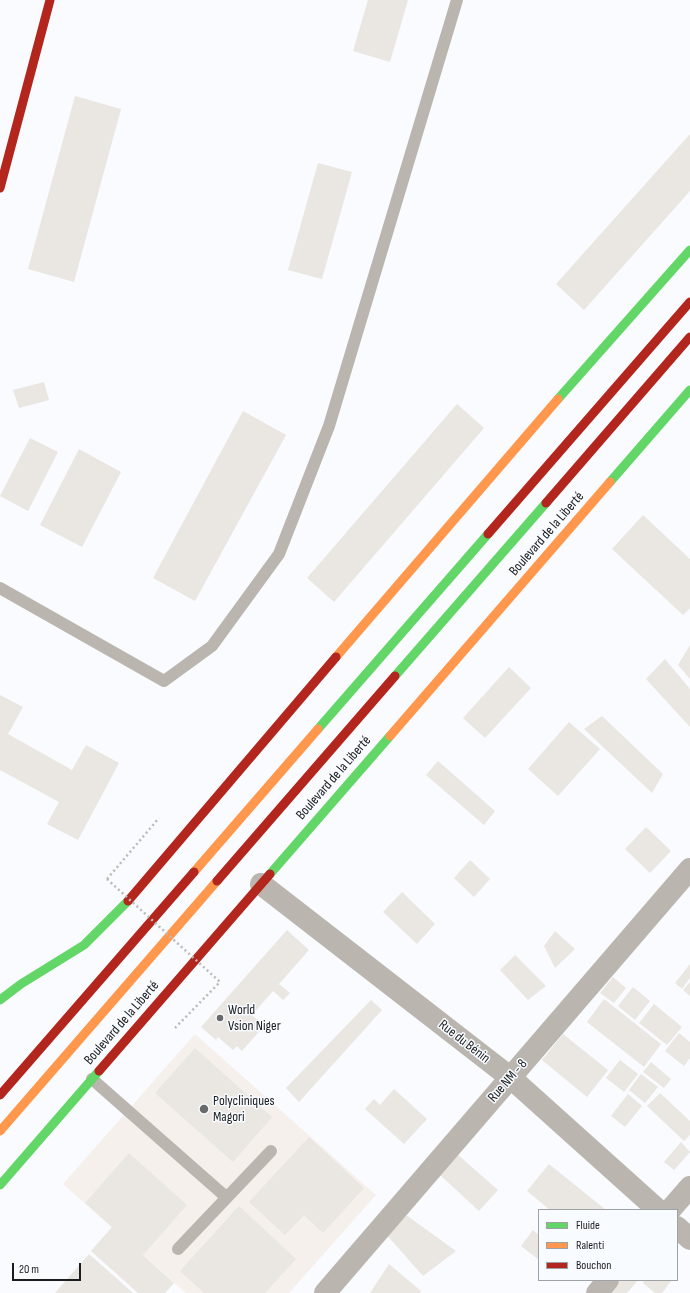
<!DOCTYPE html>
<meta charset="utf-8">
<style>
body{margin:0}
#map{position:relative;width:690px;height:1293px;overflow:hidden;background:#f9fbfe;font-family:"Sofia Sans Condensed",sans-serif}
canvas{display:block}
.legend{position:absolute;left:538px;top:1209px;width:140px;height:72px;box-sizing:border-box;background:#f8fbff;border:1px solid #9fa2a5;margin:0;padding:5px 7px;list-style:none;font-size:12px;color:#1a1c1e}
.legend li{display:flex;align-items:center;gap:8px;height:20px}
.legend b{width:20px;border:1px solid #9fa2a5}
.scale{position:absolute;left:12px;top:1263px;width:69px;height:18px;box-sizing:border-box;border:2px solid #1a1c1e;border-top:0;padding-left:5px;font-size:12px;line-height:14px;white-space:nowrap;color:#1a1c1e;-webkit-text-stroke:3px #f8fbff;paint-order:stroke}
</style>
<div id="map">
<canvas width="690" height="1293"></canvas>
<ul class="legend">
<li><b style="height:5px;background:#63d668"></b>Fluide</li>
<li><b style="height:5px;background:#ff974d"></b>Ralenti</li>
<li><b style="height:5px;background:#b3261e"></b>Bouchon</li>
</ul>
<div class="scale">20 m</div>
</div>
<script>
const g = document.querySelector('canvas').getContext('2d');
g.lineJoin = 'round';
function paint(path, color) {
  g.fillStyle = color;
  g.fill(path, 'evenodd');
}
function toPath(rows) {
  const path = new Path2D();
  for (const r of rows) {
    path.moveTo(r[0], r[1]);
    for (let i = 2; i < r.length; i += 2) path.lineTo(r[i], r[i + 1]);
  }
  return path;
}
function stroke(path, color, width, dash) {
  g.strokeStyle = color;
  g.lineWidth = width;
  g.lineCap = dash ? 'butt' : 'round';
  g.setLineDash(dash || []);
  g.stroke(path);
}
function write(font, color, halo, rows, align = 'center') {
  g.font = font + ' "Sofia Sans Condensed",sans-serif';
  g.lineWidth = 3;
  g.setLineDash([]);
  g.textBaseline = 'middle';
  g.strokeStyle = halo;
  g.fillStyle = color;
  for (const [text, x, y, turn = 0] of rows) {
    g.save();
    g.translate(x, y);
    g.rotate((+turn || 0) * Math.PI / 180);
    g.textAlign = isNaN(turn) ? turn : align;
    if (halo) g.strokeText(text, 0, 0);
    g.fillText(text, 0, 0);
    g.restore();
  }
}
paint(toPath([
 [195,1034,376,1195,289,1293,186,1293,63,1184]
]), '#f6f0ed');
paint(toPath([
 [368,0,408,0,390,62,353,51],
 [75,96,121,109,74,282,28,269],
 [690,134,690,191,584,310,556,284],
 [318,163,352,172,322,279,288,270],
 [44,382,49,400,19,408,13,390],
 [457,404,484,428,334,602,307,578],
 [243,411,286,435,195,601,153,578],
 [30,438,58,452,28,511,0,496],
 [79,449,121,472,82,547,40,525],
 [643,515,690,559,690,608,683,615,612,549],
 [690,645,690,679,678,665],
 [665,659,690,689,690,727,646,679],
 [509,667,531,688,485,738,463,718],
 [0,695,23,707,8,734,72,770,86,745,119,763,78,840,47,824,59,802,0,770],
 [602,716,663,774,652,793,584,729],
 [569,722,600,749,558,796,528,769],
 [438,761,495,811,484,825,426,775],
 [646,827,671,851,650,873,625,849],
 [470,860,490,879,474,897,454,878],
 [402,892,435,924,417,944,383,912],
 [287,930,309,950,279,984,290,993,283,1000,273,991,252,1015,264,1026,242,1051,237,1046,233,1050,218,1037,216,1040,201,1027],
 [555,931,575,949,555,968,544,946],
 [515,955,546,986,528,1000,500,970],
 [690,964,690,978,682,989,675,983],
 [613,977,626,988,614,1003,600,993],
 [690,982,690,996,683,990],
 [633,987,650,1001,635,1020,618,1006],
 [604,999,661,1044,644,1067,587,1022],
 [371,1000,382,1010,299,1102,286,1088],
 [654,1004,682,1027,667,1045,639,1023],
 [679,1033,690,1042,690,1058,684,1066,665,1051],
 [563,1034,608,1070,587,1097,542,1060],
 [195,1048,272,1117,233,1162,155,1093],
 [620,1060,638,1074,624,1092,606,1078],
 [651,1062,671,1079,664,1088,643,1072],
 [641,1074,658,1087,645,1103,629,1090],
 [394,1089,427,1119,404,1144,365,1109,374,1099,380,1105],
 [660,1093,690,1121,690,1135,684,1141,647,1106],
 [628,1094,642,1106,625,1127,611,1116],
 [309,1137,364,1188,323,1233,304,1215,285,1235,249,1202],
 [681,1142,690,1152,674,1170,664,1162],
 [129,1153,187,1205,143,1255,174,1283,165,1293,138,1293,91,1251,112,1227,85,1203],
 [457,1154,498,1190,479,1211,440,1175],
 [549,1164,606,1210,550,1210,527,1191],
 [239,1206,296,1259,265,1293,204,1293,180,1271],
 [406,1215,456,1251,423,1276,385,1233],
 [533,1230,539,1235,539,1260,521,1246],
 [89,1254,133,1293,55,1293],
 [389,1264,421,1291,420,1293,370,1293],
 [617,1280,638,1280,627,1293,606,1293],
 [645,1280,672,1280,662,1293,655,1293,643,1283]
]), '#eae6e2');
stroke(toPath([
 [107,879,159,818],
 [175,1028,220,982]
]), '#bbbab6', 2.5, [2, 3]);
stroke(toPath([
 [0,588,164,681,212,646,279,554,329,426,457,0],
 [92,1079,226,1197],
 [178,1249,271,1151]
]), '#bab6af', 12);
stroke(toPath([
 [261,884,511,1078,658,1210],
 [670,1210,690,1187],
 [677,1227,690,1239],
 [325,1293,690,869],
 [597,1293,608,1280]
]), '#bab6af', 22);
stroke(toPath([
 [558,399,690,250],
 [610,482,690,390],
 [395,676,546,503],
 [318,729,488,534],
 [270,874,390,736],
 [0,1000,21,984,84,945,128,901],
 [0,1185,99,1071]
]), '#63d668', 9);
stroke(toPath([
 [336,657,558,399],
 [390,736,610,482],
 [194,872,318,729],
 [0,1131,217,881]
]), '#ff974d', 9);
stroke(toPath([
 [0,188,50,0],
 [546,503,690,337],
 [488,534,690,302],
 [217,881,395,676],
 [128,901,336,657],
 [99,1071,270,874],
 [0,1095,194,872]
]), '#b3261e', 9);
stroke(toPath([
 [107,879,220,982]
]), '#bbbab6', 2.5, [2, 3]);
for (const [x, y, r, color] of [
 [220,1018,4,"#686a6c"],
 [204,1109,5,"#686a6c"]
]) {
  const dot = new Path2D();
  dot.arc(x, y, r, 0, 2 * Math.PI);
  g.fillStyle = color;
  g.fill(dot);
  stroke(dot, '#f8fbff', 1.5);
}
write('14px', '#1a1c1e', '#f8fbff', [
 ["Boulevard de la Liberté",547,534,-49],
 ["Boulevard de la Liberté",334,778,-49],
 ["Boulevard de la Liberté",122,1023,-49],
 ["Rue du Bénin",464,1042,38],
 ["Rue NM - 8",508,1081,-49]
]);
write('14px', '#1a1c1e', '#f8fbff', [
 ["World",228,1010],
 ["Vsion Niger",228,1026],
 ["Polycliniques",213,1101],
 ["Magori",213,1117]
], 'left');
</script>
